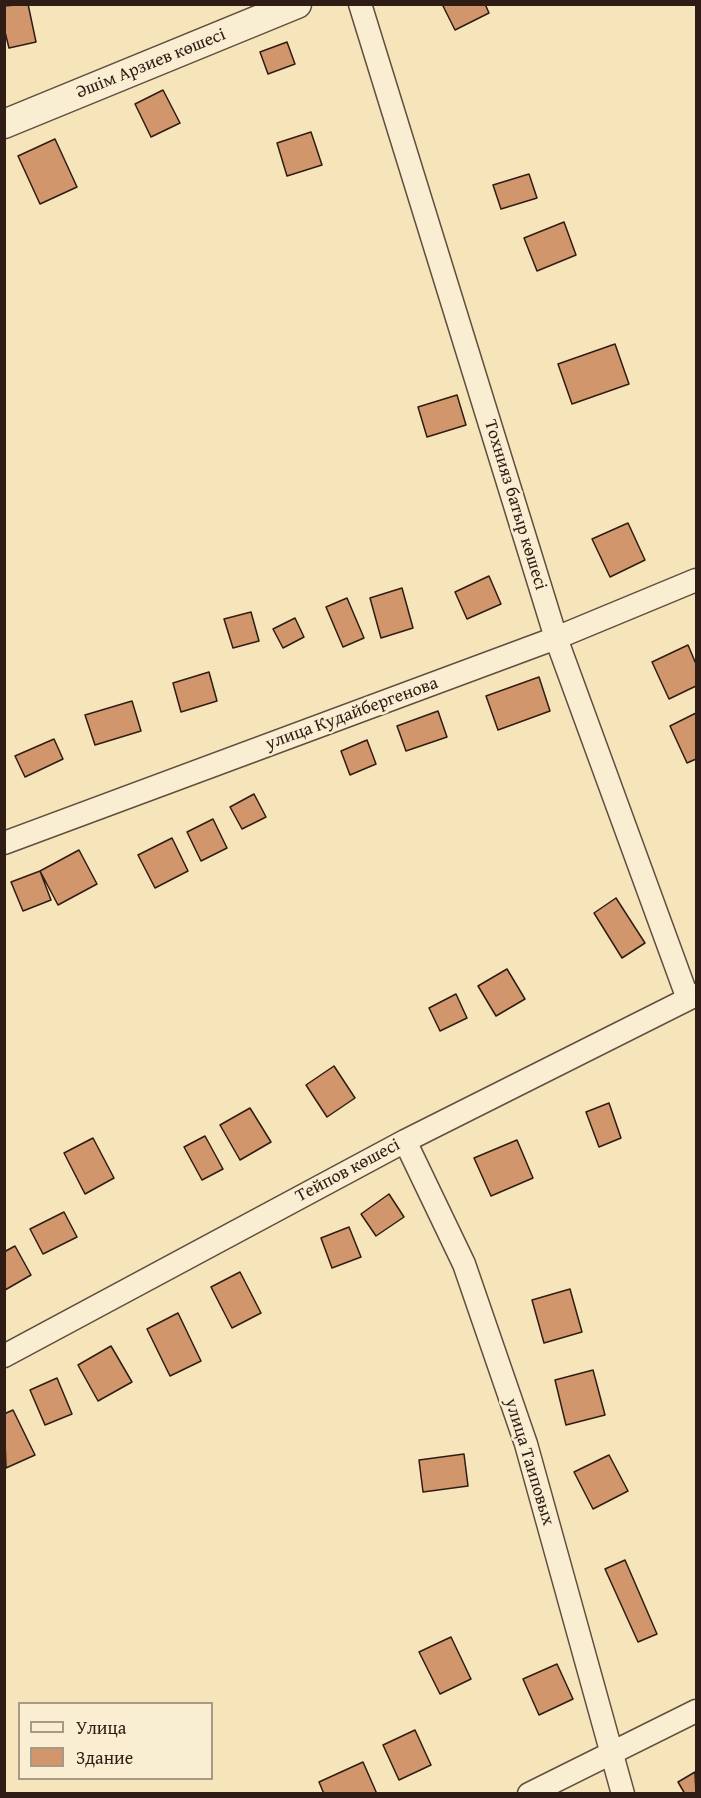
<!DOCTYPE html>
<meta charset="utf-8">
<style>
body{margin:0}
#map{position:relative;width:701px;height:1798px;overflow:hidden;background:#f6e4ba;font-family:"Gentium Book Plus",serif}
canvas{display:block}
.frame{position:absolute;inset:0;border:6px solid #2f1c14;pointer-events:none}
.legend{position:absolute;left:18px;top:1702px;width:195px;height:78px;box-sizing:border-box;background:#f9edd2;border:2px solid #a89986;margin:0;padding:8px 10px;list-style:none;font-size:18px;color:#2f1c14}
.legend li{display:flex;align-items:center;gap:12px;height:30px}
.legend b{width:30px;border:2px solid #a89986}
</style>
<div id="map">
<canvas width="701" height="1798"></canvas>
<div class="frame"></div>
<ul class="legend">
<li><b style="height:8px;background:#f9edd2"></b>Улица</li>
<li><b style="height:16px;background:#d1966b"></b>Здание</li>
</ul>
</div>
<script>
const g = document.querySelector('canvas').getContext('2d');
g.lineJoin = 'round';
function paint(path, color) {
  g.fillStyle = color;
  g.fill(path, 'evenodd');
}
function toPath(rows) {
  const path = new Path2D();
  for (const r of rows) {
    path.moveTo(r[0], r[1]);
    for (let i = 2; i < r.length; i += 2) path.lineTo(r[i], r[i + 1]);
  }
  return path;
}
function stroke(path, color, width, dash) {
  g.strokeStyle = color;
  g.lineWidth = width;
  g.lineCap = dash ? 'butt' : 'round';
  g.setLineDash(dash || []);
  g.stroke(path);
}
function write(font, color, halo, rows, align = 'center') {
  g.font = font + ' "Gentium Book Plus",serif';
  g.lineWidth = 5;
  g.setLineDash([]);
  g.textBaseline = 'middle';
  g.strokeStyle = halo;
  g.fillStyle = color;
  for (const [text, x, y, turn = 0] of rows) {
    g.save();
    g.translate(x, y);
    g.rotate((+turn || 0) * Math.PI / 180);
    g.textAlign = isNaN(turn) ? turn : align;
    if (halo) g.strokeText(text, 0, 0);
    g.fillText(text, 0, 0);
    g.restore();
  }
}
const building = toPath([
 [28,4,36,42,9,48,4,28,4,6,28,4],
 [442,4,485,4,489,13,455,30,442,4],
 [287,42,295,64,268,74,260,52,287,42],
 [163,90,180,123,151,137,135,104,163,90],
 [311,132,322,165,287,176,277,143,311,132],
 [55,139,77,187,40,204,18,156,55,139],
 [529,174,537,198,501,209,493,185,529,174],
 [564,222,576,255,537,271,524,238,564,222],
 [615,344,629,384,572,404,558,364,615,344],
 [457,395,466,425,427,437,418,407,457,395],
 [628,523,645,560,610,577,592,539,628,523],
 [489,576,501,604,467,619,455,592,489,576],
 [402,588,413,628,381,638,370,598,402,588],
 [347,598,364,638,343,647,326,607,347,598],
 [251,612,259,641,233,648,224,619,251,612],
 [295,618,304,637,283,648,273,629,295,618],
 [688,645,696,664,696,686,669,699,652,662,688,645],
 [209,672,217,701,181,712,173,683,209,672],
 [539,677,550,711,498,730,486,696,539,677],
 [132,701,141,731,95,745,85,715,132,701],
 [438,711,447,737,406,751,397,726,438,711],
 [696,713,696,759,687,763,670,726,696,713],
 [54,739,63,759,25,777,15,756,54,739],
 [367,740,376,764,350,775,341,751,367,740],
 [254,794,266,817,242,829,230,807,254,794],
 [213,819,227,848,201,861,187,832,213,819],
 [172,838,188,871,155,888,138,855,172,838],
 [79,850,97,884,58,905,40,871,79,850],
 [40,871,51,900,23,911,11,882,40,871],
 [616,898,645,943,622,958,594,913,616,898],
 [507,969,525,999,496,1016,478,986,507,969],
 [456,994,467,1018,440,1031,429,1008,456,994],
 [334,1066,355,1098,327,1117,306,1085,334,1066],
 [609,1103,621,1138,599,1147,586,1112,609,1103],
 [250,1108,271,1142,240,1160,220,1125,250,1108],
 [205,1136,223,1169,202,1180,184,1147,205,1136],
 [93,1138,114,1178,85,1194,64,1153,93,1138],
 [517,1140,533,1178,491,1196,474,1158,517,1140],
 [389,1194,404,1217,376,1236,361,1214,389,1194],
 [64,1212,77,1237,43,1254,30,1229,64,1212],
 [349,1227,361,1257,332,1268,321,1238,349,1227],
 [15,1246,31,1275,5,1290,4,1252,15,1246],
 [240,1272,261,1313,232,1328,211,1287,240,1272],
 [570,1289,582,1332,544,1343,532,1300,570,1289],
 [178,1313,201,1361,170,1376,147,1329,178,1313],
 [111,1346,132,1382,98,1401,78,1365,111,1346],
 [593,1370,605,1415,566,1425,555,1380,593,1370],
 [57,1378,72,1414,45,1425,30,1390,57,1378],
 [13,1410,35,1455,6,1468,4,1414,13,1410],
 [464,1454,468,1486,423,1492,419,1460,464,1454],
 [609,1455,628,1491,593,1509,574,1472,609,1455],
 [625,1560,657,1634,638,1642,605,1569,625,1560],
 [451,1637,471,1679,440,1694,419,1652,451,1637],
 [557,1664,573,1699,539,1715,523,1679,557,1664],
 [415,1730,431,1765,399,1780,383,1745,415,1730],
 [363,1762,377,1794,324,1794,319,1782,363,1762],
 [695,1772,696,1794,685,1794,678,1782,695,1772]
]);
paint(building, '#d1966b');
stroke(building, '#2f1c14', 1.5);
const minor = toPath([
 [360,4,556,638,688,999],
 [4,843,556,638,696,580],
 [405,1141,464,1264,526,1444,623,1794],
 [4,1356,405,1141,696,995],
 [529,1794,696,1711]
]);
const tertiary = toPath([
 [4,124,297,4]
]);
stroke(minor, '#614e3e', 25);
stroke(tertiary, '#614e3e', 31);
stroke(minor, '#f9edd2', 22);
stroke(tertiary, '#f9edd2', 28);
write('18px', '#2f1c14', '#f9edd2', [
 ["Әшім Арзиев көшесі",151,64,-22],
 ["Тохнияз батыр көшесі",515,505,73],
 ["улица Кудайбергенова",352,714,-20],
 ["Тейпов көшесі",348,1171,-28],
 ["улица Таиповых",529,1462,73]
]);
</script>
